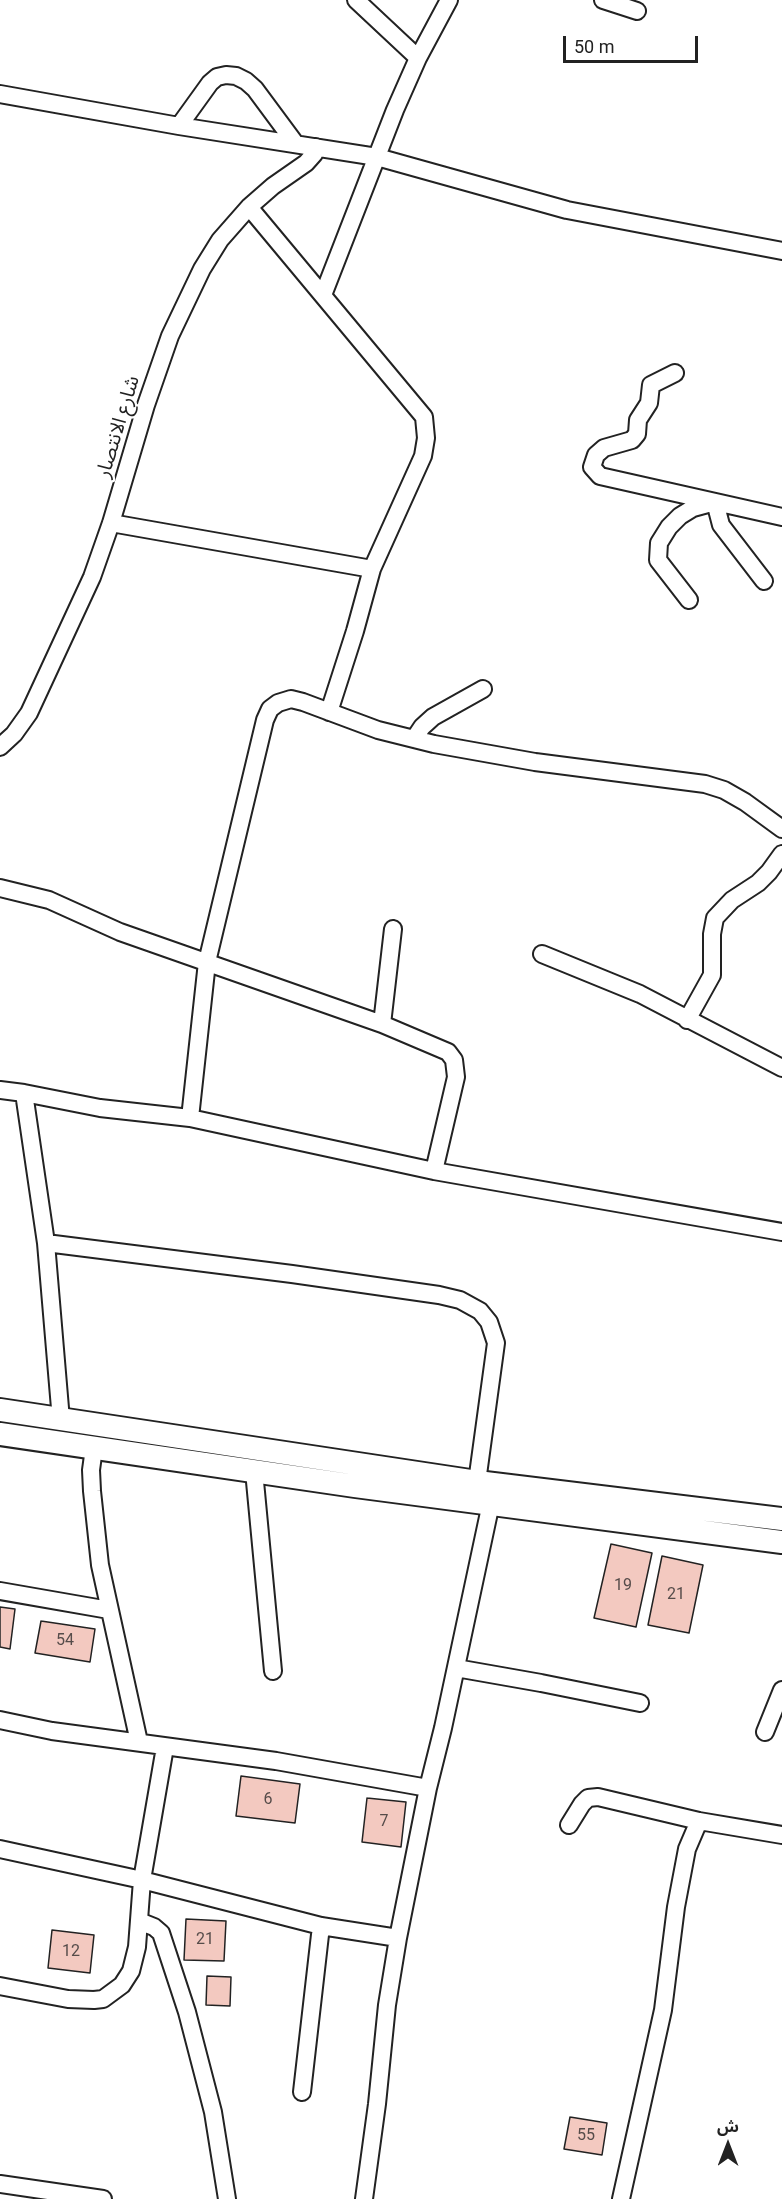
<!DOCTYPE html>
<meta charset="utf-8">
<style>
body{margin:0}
#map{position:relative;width:782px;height:2199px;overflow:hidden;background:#fff;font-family:Roboto,"Noto Sans Arabic",sans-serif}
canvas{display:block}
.north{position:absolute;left:698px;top:2115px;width:60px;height:60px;-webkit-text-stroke:4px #fff;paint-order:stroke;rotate:0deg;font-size:16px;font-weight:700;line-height:24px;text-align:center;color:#222}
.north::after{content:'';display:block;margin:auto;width:21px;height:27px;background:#222;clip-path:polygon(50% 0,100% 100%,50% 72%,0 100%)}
.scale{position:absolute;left:563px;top:36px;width:135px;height:27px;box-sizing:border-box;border:3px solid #222;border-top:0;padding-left:8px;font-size:18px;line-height:21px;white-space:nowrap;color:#222;-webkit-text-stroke:4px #fff;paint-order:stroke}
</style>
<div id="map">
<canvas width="782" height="2199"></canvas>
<div class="north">ش</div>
<div class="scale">50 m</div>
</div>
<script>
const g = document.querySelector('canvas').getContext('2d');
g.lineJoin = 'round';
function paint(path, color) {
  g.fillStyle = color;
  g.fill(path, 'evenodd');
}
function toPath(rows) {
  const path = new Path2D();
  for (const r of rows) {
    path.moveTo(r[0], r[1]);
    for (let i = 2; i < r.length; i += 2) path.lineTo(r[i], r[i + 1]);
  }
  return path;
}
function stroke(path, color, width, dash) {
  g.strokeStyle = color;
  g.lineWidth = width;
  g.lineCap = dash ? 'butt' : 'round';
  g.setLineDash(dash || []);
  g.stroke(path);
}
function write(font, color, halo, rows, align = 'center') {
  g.font = font + ' Roboto,"Noto Sans Arabic",sans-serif';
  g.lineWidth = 4.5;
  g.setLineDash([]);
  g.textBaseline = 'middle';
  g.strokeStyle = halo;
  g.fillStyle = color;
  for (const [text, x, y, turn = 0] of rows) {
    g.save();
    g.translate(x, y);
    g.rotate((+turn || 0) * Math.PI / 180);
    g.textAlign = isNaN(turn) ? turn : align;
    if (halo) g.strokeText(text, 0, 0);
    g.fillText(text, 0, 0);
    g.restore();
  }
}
const building = toPath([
 [611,1544,652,1553,636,1627,594,1618,611,1544],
 [662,1556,703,1565,689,1633,648,1625,662,1556],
 [0,1607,15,1609,10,1649,0,1647,0,1607],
 [41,1621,95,1629,90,1662,35,1653,41,1621],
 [241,1776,300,1784,295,1823,236,1816,241,1776],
 [367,1798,406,1802,401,1847,362,1842,367,1798],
 [186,1919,226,1921,224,1961,184,1960,186,1919],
 [52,1930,94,1935,90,1973,48,1968,52,1930],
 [207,1976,231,1977,230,2006,206,2005,207,1976],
 [570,2117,607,2123,602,2155,564,2149,570,2117]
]);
paint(building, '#f3c9c0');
stroke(building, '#222', 1.5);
const street = toPath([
 [356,0,418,58],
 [603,0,637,11],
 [0,94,179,126,377,157,567,210,782,251],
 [179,126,210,83,217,77,226,75,236,76,246,81,255,89,295,143],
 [249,207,424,417,426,438,423,456,372,569,355,631,329,712],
 [323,295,395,110,418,58,449,0],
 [675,373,651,385,649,403,638,420,637,434,632,440,604,448,596,455,592,467,600,476,782,517],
 [111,523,372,569],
 [689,600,658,560,659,543,669,527,680,516,693,508,715,502,721,525,764,581],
 [414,739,422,727,433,717,483,689],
 [0,747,14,734,29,713,92,577,111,523,146,405,170,336,202,269,220,240,249,207,273,186,306,163,314,154,316,147],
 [0,888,49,900,120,932,382,1024,448,1052,454,1060,456,1077,434,1171],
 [542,954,640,994,782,1068],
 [687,1020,712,975,712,934,715,918,732,900,758,883,769,872,782,854],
 [382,1024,393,929],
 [0,1090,24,1093,100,1108,190,1118,434,1171,782,1232],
 [24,1093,46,1243,61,1420],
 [190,1118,207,962,265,720,270,709,278,703,291,699,303,702,378,730,434,744,535,762,705,784,724,790,745,802,782,829],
 [46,1243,292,1274,439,1295,460,1300,480,1311,489,1322,496,1343,477,1482],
 [94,1448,91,1470,92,1491,100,1565,139,1742],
 [254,1471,273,1671],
 [0,1591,109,1610],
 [456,1668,541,1683,640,1703],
 [0,1720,52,1731,276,1761,428,1788],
 [765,1732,782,1690],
 [569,1825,582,1804,588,1798,598,1797,699,1821,782,1835],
 [0,1849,142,1880,321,1926,398,1938],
 [139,1921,154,1927,161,1933,187,2012,213,2112,227,2199],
 [0,1986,68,1999,94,2000,103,1999,122,1985,131,1971,137,1947,142,1880,165,1747],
 [302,2092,321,1926],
 [0,2184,103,2199],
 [364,2199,377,2104,387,2005,398,1938,428,1788,443,1728,491,1503],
 [621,2199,663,2010,676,1907,687,1849,699,1821]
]);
const secondary = toPath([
 [0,1410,477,1482,782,1519],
 [0,1434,355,1486,782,1542]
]);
stroke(street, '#222', 20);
stroke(secondary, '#222', 26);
stroke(street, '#fff', 16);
stroke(secondary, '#fff', 22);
write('16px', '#564c4a', null, [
 ["19",623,1586],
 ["21",676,1595],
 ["54",65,1641],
 ["6",268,1800],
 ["7",384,1822],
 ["21",205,1940],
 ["12",71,1952],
 ["55",586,2136]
]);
write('20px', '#222', '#fff', [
 ["شارع الانتصار",119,427,-73]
]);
</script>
